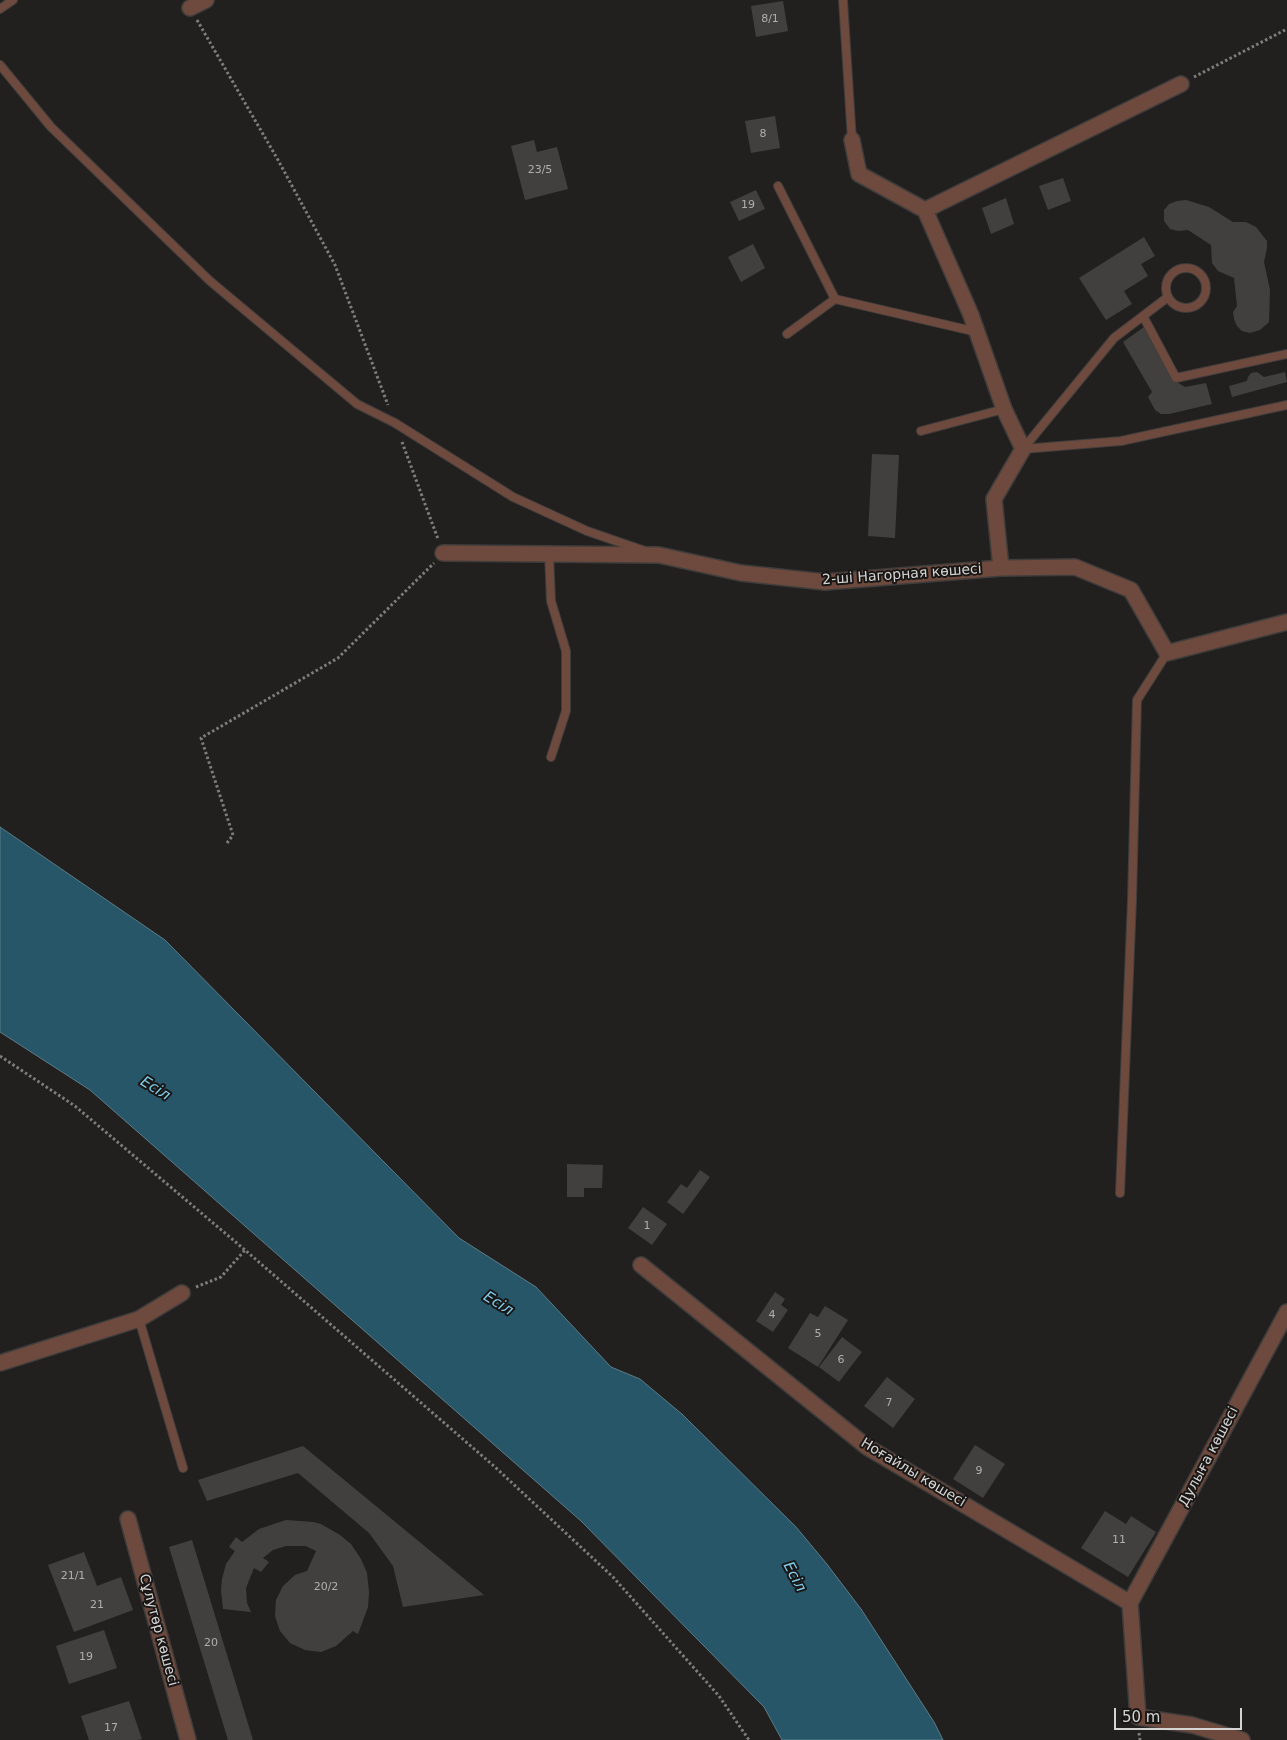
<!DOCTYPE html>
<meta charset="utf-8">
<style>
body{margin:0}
#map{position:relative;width:1287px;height:1740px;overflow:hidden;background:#22201f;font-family:"DejaVu Sans",sans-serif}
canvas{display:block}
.scale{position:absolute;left:1114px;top:1708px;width:128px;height:22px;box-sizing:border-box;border:2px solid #d5d4d3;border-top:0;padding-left:6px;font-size:15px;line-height:18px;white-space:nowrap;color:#d5d4d3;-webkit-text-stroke:4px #191716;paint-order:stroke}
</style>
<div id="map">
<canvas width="1287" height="1740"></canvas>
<div class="scale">50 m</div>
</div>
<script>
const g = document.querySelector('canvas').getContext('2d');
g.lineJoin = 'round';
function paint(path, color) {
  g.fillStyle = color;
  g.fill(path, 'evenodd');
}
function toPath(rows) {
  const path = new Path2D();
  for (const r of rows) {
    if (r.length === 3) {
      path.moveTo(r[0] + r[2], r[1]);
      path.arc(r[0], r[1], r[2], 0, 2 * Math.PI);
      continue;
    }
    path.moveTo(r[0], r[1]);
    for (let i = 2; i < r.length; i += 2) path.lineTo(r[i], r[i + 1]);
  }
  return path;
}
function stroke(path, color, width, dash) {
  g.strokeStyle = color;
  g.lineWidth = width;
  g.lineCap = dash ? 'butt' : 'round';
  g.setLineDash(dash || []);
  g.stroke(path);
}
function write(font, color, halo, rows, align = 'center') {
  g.font = font + ' "DejaVu Sans",sans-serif';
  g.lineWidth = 4;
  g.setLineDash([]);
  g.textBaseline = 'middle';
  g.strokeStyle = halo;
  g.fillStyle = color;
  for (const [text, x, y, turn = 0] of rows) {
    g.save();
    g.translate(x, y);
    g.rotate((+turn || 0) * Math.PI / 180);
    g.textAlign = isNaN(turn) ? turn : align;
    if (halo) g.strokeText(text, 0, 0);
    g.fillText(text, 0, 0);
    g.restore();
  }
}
const water = toPath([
 [0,827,165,940,459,1238,536,1287,611,1367,640,1379,683,1415,796,1527,826,1563,861,1609,934,1722,943,1740,782,1740,764,1707,581,1521,90,1090,0,1032,0,827]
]);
paint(water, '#275668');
stroke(water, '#5b7c88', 1);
paint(toPath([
 [783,1,788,31,756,37,751,6],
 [775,116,780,148,751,153,745,121],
 [534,140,537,152,557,147,568,189,525,200,511,146],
 [1063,178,1071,201,1048,210,1039,186],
 [756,190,765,209,739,221,730,202],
 [1006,198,1014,224,991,234,982,208],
 [1186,200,1209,207,1233,222,1246,222,1256,227,1267,241,1267,248,1264,262,1270,290,1269,322,1260,330,1250,333,1242,331,1237,326,1234,319,1233,312,1237,306,1234,278,1218,271,1212,263,1211,245,1188,230,1178,231,1170,229,1164,221,1164,210,1169,204,1177,201],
 [1144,237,1155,256,1141,264,1148,276,1124,291,1132,304,1106,320,1079,278],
 [753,244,765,268,741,282,728,257],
 [1144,327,1175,381,1185,387,1206,383,1212,404,1169,414,1161,414,1155,410,1148,397,1152,392,1123,342],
 [1257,372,1264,377,1285,372,1287,382,1232,397,1229,386,1247,381,1248,377,1251,373],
 [872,454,899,455,895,538,868,536],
 [567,1164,603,1165,602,1188,584,1188,584,1197,567,1197],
 [700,1170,710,1177,683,1214,667,1202,681,1184,687,1188],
 [643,1207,667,1224,652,1245,628,1228],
 [775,1292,785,1299,781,1305,788,1310,773,1332,756,1321],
 [825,1306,848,1320,818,1367,788,1348,810,1313,818,1317],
 [842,1337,862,1352,839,1382,819,1367],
 [887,1377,915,1399,893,1428,864,1406],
 [975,1445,1005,1464,983,1498,953,1479],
 [303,1446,484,1595,403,1607,393,1566,369,1533,298,1473,207,1501,198,1480],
 [1105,1511,1126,1524,1131,1516,1156,1532,1128,1577,1081,1548],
 [286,1520,313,1522,321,1524,340,1535,351,1544,361,1559,367,1573,369,1592,368,1607,358,1634,353,1631,336,1646,321,1652,305,1650,290,1643,280,1631,275,1616,276,1600,283,1586,295,1575,307,1571,316,1551,306,1546,286,1546,273,1550,263,1558,269,1562,261,1572,254,1568,246,1588,247,1603,251,1612,223,1609,221,1590,222,1579,226,1564,235,1551,229,1547,236,1537,242,1542,259,1529],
 [192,1540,253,1740,228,1740,169,1547],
 [84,1552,97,1586,121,1577,133,1610,74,1632,48,1565],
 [104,1630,117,1668,69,1684,56,1646],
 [129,1701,142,1739,137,1740,89,1740,81,1716]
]), '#42403e');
const lane = toPath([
 [843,0,852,140],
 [0,9,13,0],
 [0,65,51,127,210,281,357,404,395,423,513,497,587,531,645,551],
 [778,186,835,299],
 [1186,288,20],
 [1168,297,1114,338,1023,449,1121,441,1287,405],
 [1143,316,1176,378,1287,354],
 [787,334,835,299,977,332],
 [921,431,1004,409],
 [549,554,551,601,566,651,566,711,551,757],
 [1120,1193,1132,900,1137,700,1167,653],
 [139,1319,183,1468]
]);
const street = toPath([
 [190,8,206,0],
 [852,140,859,174,925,210,971,315,1004,409,1023,449,994,499,1001,568],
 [925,210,1181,84],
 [443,553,659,555,741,573,825,582,1001,568,1075,567,1131,590,1167,653,1287,622],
 [641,1265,867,1447,1130,1603],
 [0,1363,139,1319,182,1293],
 [128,1519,188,1740],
 [1130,1603,1287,1312],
 [1130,1603,1138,1717,1192,1725,1242,1740]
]);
stroke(lane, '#3f3d3c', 10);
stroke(street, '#3f3d3c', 18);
stroke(toPath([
 [197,20,278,160,335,265,388,405],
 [1194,77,1287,29],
 [402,442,438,539],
 [227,843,233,835,201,738,338,658,434,563],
 [0,1056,75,1106,245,1250],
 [196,1287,221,1277,245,1250,495,1467,613,1577,719,1696,749,1740],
 [1139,1733,1140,1740]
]), '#7e7d7c', 3, [2.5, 2.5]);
stroke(lane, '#6d4a3d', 8);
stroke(street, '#6d4a3d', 15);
write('11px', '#b0afae', null, [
 ["8/1",770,19],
 ["8",763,134],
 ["23/5",540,170],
 ["19",748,205],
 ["1",647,1226],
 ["4",772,1315],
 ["5",818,1334],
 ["6",841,1360],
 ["7",889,1403],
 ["9",979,1471],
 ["11",1119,1540],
 ["21/1",73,1576],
 ["20/2",326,1587],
 ["21",97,1605],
 ["20",211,1643],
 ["19",86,1657],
 ["17",111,1728]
]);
write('14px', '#d5d4d3', '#191716', [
 ["2-ші Нагорная көшесі",902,575,-4],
 ["Дулыға көшесі",1209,1457,-62],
 ["Ноғайлы көшесі",913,1473,31],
 ["Сұлутөр көшесі",158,1630,75]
]);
write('italic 15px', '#80ceee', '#191716', [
 ["Есіл",155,1089,32],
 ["Есіл",498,1304,32],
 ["Есіл",794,1577,62]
]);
</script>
